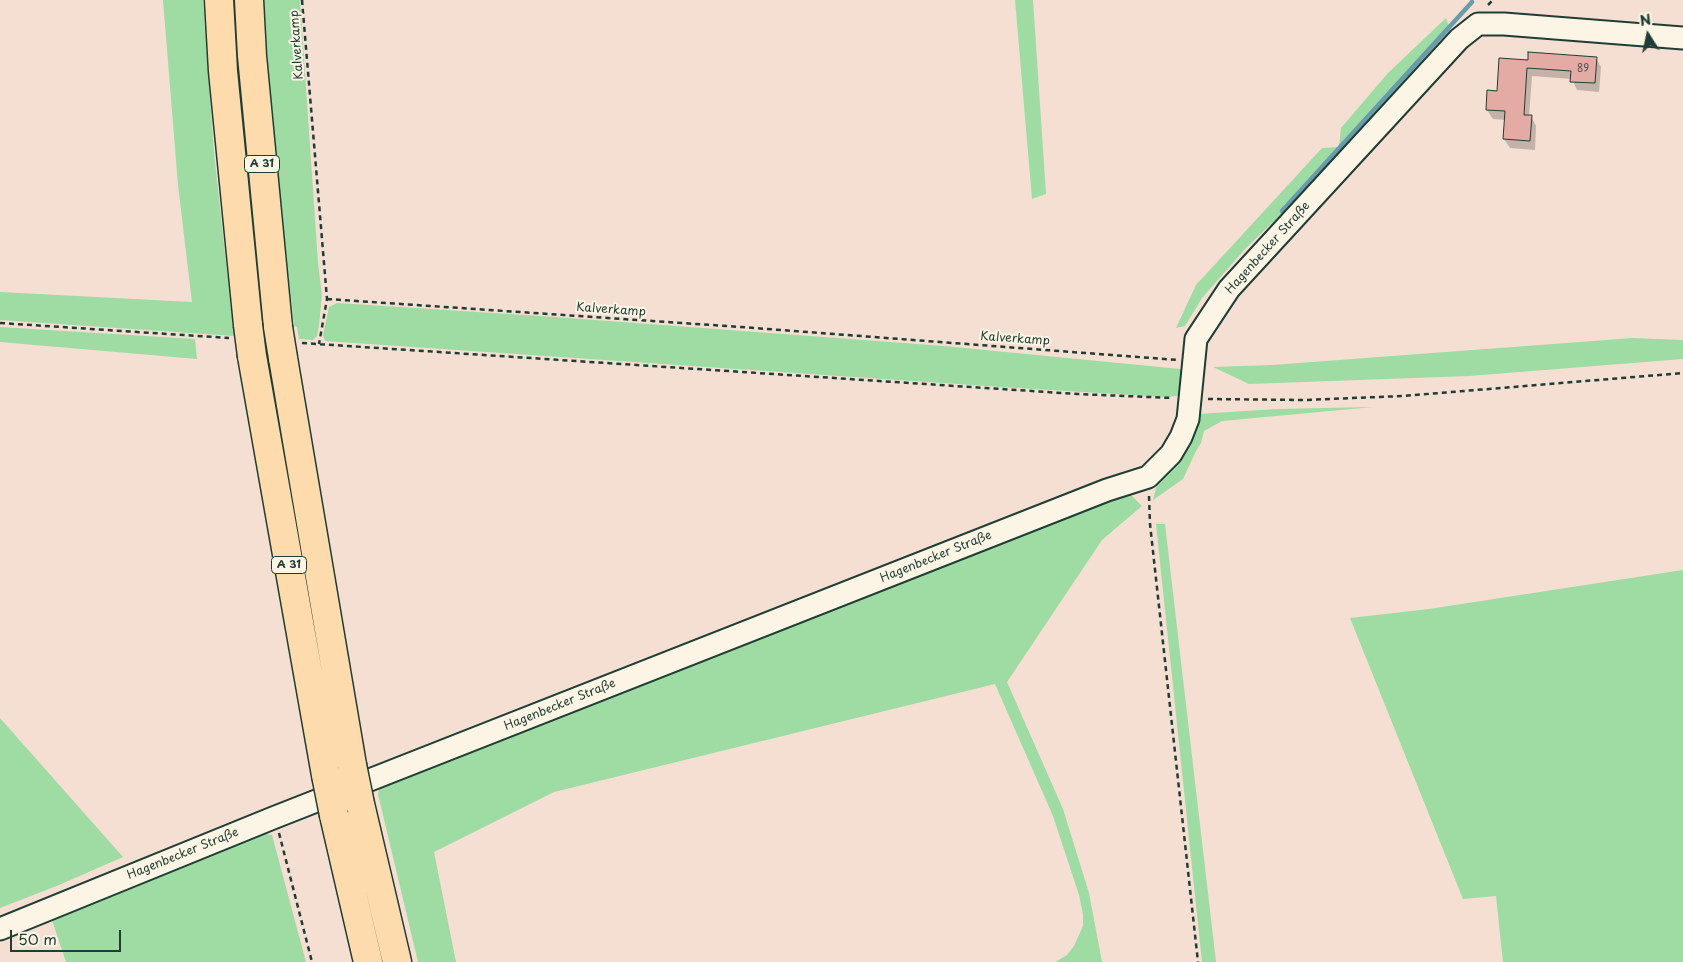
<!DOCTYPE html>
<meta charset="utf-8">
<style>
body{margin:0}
#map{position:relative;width:1683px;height:962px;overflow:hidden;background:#f5ded2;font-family:"Playpen Sans",sans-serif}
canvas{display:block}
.north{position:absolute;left:1623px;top:10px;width:50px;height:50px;-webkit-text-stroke:4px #fcf5e5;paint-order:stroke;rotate:350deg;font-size:14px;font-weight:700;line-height:20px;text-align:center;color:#1f3d34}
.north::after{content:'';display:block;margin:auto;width:18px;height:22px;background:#1f3d34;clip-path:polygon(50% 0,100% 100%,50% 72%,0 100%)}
.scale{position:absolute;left:10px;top:930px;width:111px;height:22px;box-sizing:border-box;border:2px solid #1f3d34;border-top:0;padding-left:6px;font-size:15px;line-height:18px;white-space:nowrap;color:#1f3d34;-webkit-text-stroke:4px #fcf5e5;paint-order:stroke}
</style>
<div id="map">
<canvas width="1683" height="962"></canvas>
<div class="north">N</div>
<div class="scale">50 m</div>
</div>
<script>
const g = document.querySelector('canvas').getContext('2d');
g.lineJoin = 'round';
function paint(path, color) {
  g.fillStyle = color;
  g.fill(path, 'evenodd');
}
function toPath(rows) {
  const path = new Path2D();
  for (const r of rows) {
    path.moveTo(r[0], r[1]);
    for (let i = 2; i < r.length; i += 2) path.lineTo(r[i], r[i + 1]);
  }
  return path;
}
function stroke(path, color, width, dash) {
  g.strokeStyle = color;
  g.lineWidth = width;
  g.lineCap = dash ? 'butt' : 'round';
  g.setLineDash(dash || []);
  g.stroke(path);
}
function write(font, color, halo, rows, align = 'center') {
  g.font = font + ' "Playpen Sans",sans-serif';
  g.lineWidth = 4;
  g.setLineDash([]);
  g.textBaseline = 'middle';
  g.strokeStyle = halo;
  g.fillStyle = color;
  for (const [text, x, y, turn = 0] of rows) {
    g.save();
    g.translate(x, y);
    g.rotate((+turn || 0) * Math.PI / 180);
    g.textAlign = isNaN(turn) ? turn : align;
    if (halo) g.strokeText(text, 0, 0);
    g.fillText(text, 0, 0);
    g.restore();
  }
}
paint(toPath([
 [163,0,203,0,214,152,234,336,0,320,0,292,192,302,178,185],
 [263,0,300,0,318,263,322,295,319,325,317,336,313,340,299,339,297,327,294,326,274,140],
 [1015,0,1033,0,1046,194,1032,199],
 [1446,18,1450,30,1340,154,1297,199,1246,248,1202,298,1185,326,1176,328,1196,285,1322,148,1339,147,1341,128,1388,73],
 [337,303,555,317,944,346,1180,369,1185,373,1186,395,1165,397,1001,387,325,341,323,335,329,307],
 [0,327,195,339,197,359,0,342],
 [1633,338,1683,340,1683,359,1469,376,1249,384,1213,367,1272,365],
 [1373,407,1222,421,1204,431,1201,443,1196,451,1183,479,1153,500,1157,484,1173,465,1198,414,1277,409],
 [1128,492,1142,506,1102,540,1007,682,1063,809,1089,893,1102,962,1055,962,1067,955,1074,946,1083,926,1083,914,1079,895,1053,816,995,684,554,792,434,852,456,962,418,962,378,794,380,785],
 [1156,524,1165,524,1216,962,1202,962],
 [1683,570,1683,962,1503,962,1496,896,1463,899,1350,618,1429,609],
 [0,718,123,857,59,885,0,908],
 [261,833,272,835,306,962,66,962,52,920]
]), '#9edca4');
paint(toPath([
 [1596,58,1601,67,1599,92,1577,90,1572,79,1532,76,1529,116,1531,116,1536,126,1535,150,1510,148,1504,139,1506,120,1493,119,1487,110,1498,92,1529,61]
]), '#0003');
stroke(toPath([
 [1282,211,1472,2]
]), '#689cab', 4.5);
const building = toPath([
 [1528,52,1597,57,1595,83,1570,82,1571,71,1527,68,1524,115,1532,115,1530,141,1503,139,1505,111,1486,110,1487,90,1497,91,1499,58,1528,60,1528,52]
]);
paint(building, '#e4aaa4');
stroke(building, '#1f3d34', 1);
const minor = toPath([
 [0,929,273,818,1107,490,1148,477,1171,454,1181,437,1188,419,1196,339,1229,289,1459,39,1478,24,1504,24,1683,38]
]);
const highway = toPath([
 [219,0,223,71,248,325],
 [249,0,252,56,278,327],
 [252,356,326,775],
 [283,358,352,765],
 [360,804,397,962],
 [334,815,368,962]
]);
stroke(minor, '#1f3d34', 25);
stroke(highway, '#1f3d34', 31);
stroke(toPath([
 [302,0,327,299,319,344],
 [1488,5,1493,0],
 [327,299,741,327,1178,360],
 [0,323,229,338],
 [302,343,1077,394,1173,398],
 [1208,399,1304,400,1403,396,1683,373],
 [1149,496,1150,524,1198,962],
 [279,833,312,962]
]), '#1f3d34', 2.5, [5, 4]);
stroke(minor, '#fcf5e5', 21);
stroke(highway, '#fedbac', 28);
const highwayBridge = toPath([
 [248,325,252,356],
 [278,327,283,358],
 [352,765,360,804],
 [326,775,334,815]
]);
stroke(highwayBridge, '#1f3d34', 31, []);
stroke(highwayBridge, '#fedbac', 28);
write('10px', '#505850', null, [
 ["89",1583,69]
]);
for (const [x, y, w] of [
 [262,164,35],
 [289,565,35]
]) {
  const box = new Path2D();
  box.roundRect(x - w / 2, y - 8.5, w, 17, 4);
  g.fillStyle = '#fcf5e5';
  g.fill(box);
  stroke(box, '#1f3d34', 1);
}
write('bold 11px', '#1f3d34', null, [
 ["A 31",262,164],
 ["A 31",289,565]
]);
write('12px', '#1f3d34', '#fcf5e5', [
 ["Kalverkamp",297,45,-94],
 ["Hagenbecker Straße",1268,248,-48],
 ["Kalverkamp",611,310,4],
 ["Kalverkamp",1015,339,4],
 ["Hagenbecker Straße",936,557,-22],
 ["Hagenbecker Straße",560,705,-22],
 ["Hagenbecker Straße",183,854,-22]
]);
</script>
